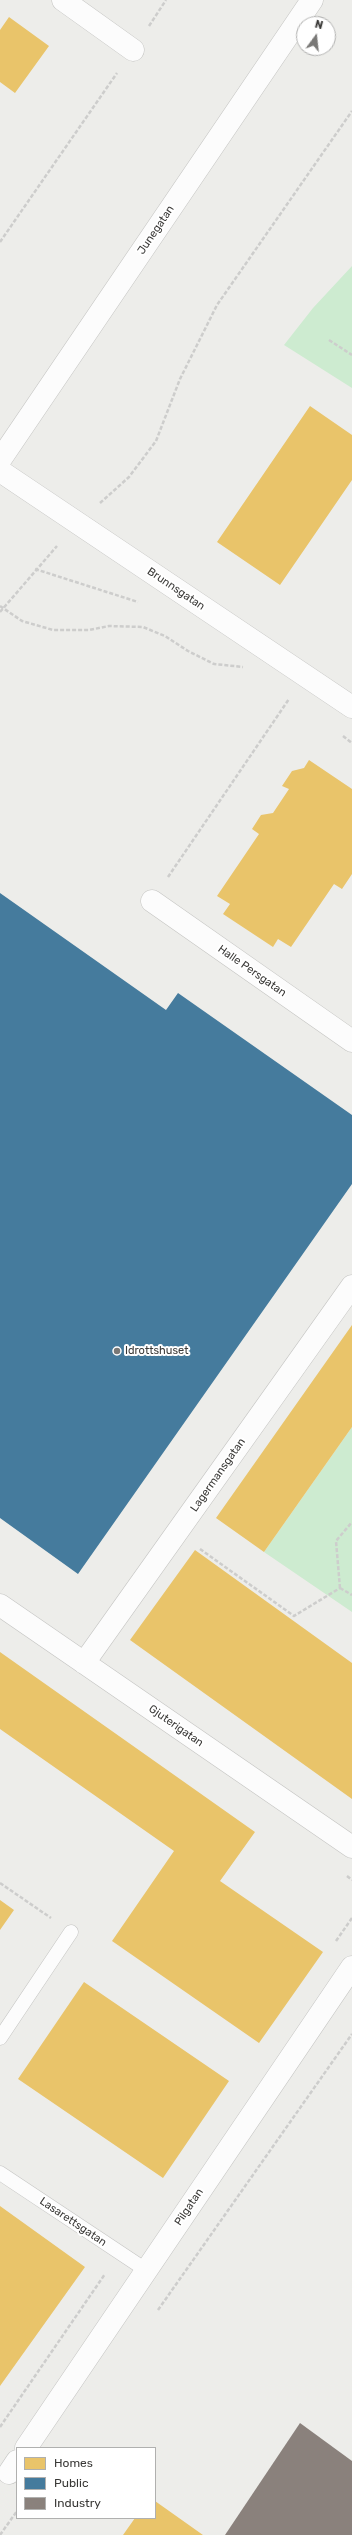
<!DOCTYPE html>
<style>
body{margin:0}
#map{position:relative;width:352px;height:2535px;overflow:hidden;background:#ededea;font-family:Rubik,sans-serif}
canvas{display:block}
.legend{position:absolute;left:16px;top:2447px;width:140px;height:72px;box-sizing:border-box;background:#fff;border:1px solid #b0b0af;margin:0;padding:5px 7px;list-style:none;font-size:12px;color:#3a3937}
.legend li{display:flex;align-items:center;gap:8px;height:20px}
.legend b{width:20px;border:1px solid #b0b0af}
.north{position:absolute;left:296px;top:16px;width:40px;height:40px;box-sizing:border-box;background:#fff;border:1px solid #b0b0af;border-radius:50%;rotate:15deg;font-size:11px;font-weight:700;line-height:16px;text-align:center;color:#3a3937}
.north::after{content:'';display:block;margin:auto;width:14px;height:18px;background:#797876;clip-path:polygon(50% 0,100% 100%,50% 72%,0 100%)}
</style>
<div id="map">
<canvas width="352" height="2535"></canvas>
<ul class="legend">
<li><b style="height:11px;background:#e9c46a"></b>Homes</li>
<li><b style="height:11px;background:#457b9d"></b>Public</li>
<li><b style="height:11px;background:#8a817c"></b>Industry</li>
</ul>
<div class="north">N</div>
</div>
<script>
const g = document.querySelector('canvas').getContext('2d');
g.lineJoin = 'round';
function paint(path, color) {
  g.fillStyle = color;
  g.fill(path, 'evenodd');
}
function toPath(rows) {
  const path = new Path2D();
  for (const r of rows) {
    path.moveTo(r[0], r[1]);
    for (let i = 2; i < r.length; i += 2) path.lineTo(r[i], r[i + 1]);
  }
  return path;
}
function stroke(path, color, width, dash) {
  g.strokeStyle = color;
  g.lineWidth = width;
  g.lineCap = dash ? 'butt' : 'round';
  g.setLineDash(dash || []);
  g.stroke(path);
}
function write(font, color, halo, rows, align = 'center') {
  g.font = font + ' Rubik,sans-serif';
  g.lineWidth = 4;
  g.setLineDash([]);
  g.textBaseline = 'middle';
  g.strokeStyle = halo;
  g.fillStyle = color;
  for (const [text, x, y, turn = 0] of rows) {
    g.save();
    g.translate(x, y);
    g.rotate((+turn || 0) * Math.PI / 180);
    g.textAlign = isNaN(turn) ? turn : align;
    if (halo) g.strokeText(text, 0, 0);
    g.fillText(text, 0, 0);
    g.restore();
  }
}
paint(toPath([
 [352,266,352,388,284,345,313,308],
 [352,1427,352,1612,264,1552]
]), '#cdebd0');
paint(toPath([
 [9,17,49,46,15,93,0,82,0,30],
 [310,406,352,435,352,480,280,585,217,542],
 [309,760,352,789,352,874,342,889,334,884,291,947,278,939,273,947,223,914,230,904,217,896,259,834,252,829,261,815,273,813,289,789,282,786,292,771,304,768],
 [352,1325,352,1427,264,1552,216,1518],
 [195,1550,352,1663,352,1799,130,1640],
 [0,1652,255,1832,220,1881,323,1952,259,2043,112,1941,174,1851,0,1729],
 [0,1900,14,1910,0,1930],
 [84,1982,229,2081,163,2178,18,2079],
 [0,2206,85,2267,0,2386],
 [155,2501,203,2535,123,2535,135,2518,155,2518]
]), '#e9c46a');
paint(toPath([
 [0,893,166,1010,178,993,352,1115,352,1184,78,1574,0,1518]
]), '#457b9d');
paint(toPath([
 [300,2423,352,2461,352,2535,225,2535]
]), '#8a817c');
const lane = toPath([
 [0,2038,71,1932],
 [0,2173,146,2270]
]);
const street = toPath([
 [63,0,133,50],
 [0,471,352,707],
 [152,901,352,1041],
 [0,1605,352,1847],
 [84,1663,352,1286],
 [26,2448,352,1967],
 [9,2473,17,2461]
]);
const secondary = toPath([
 [0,460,312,0]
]);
stroke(lane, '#c4c4c2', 15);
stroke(street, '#c4c4c2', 23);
stroke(secondary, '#c4c4c2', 23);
stroke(toPath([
 [149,26,166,0],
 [0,242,117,73],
 [329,340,352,355],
 [100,503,129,477,156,441,180,379,217,305,352,111],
 [35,569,138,602],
 [0,612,57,546],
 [343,736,352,743],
 [168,877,289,699],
 [200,1549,294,1616,340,1588],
 [340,1588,336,1541,352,1522],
 [340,1588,352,1595],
 [347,1876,352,1880],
 [0,1883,51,1918],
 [336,1941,352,1918],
 [158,2310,352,2034],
 [0,2427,105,2274],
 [0,2535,17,2511]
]), '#cdcdcc', 2.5, [4, 2]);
stroke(lane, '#fcfcfc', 14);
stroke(street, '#fcfcfc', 22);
stroke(secondary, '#fcfcfc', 22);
stroke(toPath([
 [0,606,22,621,53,630,89,630,109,626,143,627,165,636,188,651,214,664,243,667]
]), '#cdcdcc', 2.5, [4, 2]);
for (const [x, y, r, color] of [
 [117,1351,4,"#797876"]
]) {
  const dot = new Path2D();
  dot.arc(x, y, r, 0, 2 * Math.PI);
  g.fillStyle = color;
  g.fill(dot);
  stroke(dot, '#fff', 1.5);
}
write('11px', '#3a3937', '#fff', [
 ["Junegatan",156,230,-56],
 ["Brunnsgatan",176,589,34],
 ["Halle Persgatan",252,971,35],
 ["Lagermansgatan",218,1475,-55],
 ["Gjuterigatan",176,1726,35],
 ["Pilgatan",189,2207,-56],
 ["Lasarettsgatan",73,2222,34]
]);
write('11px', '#3a3937', '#fff', [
 ["Idrottshuset",125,1351]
], 'left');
</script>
